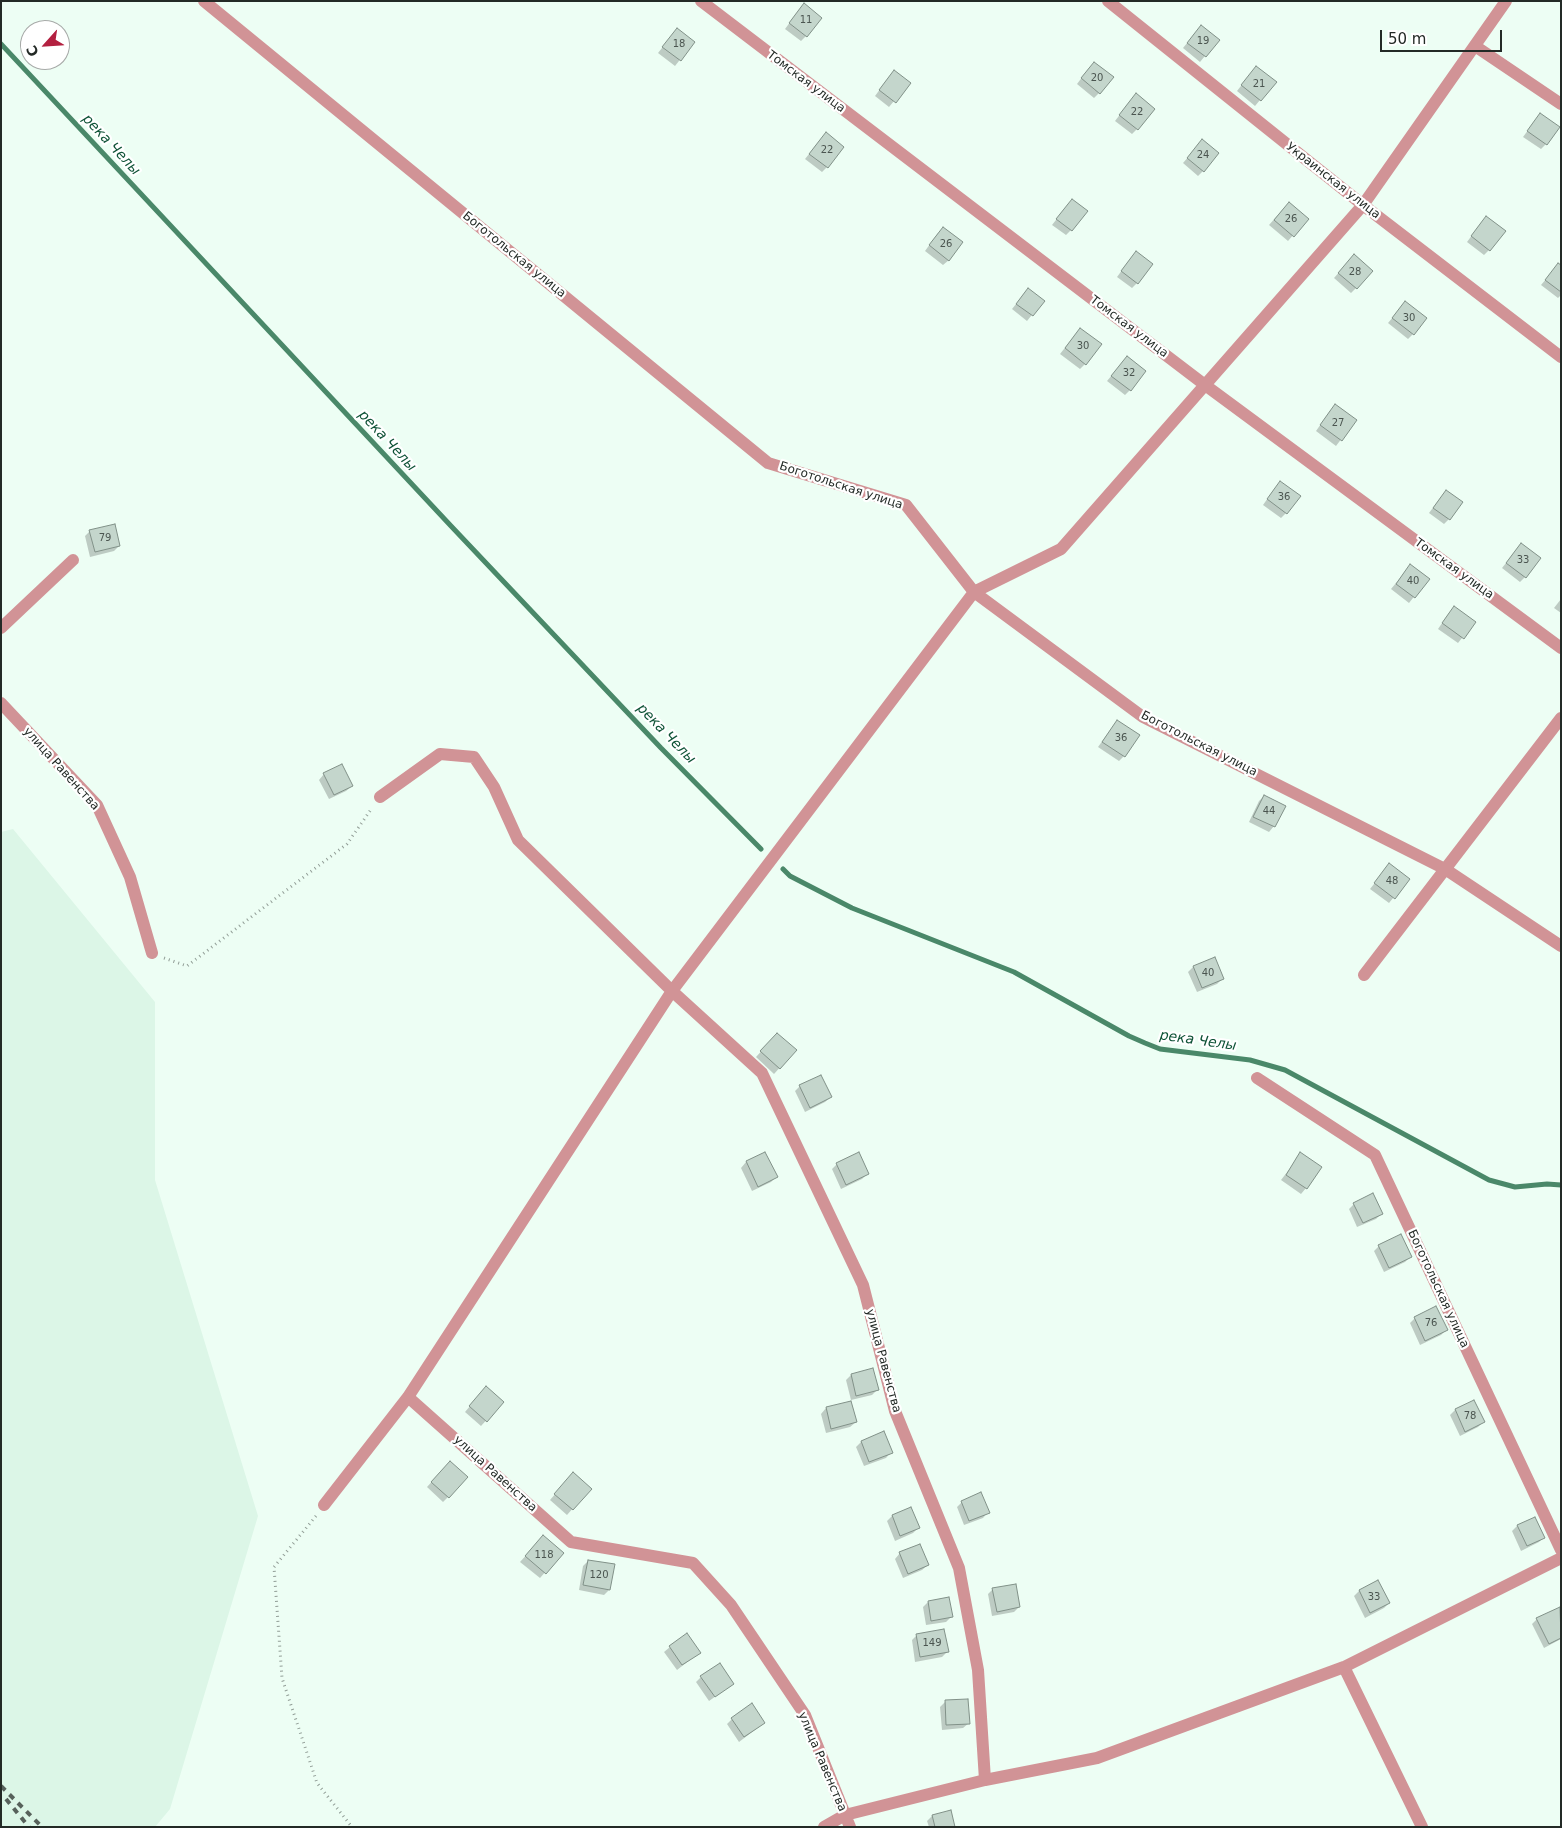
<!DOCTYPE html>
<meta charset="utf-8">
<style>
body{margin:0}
#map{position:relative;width:1562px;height:1828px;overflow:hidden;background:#edfef4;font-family:"DejaVu Sans",sans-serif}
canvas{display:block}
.frame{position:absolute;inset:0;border:2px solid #232a26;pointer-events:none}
.north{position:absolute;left:20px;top:20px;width:50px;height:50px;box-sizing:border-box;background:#fff;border:1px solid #a7aaa8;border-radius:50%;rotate:244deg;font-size:14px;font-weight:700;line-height:20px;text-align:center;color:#232a26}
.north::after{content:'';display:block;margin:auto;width:18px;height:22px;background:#b32040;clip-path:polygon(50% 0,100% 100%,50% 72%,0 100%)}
.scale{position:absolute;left:1380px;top:30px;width:122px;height:22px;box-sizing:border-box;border:2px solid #232a26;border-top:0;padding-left:6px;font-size:15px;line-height:18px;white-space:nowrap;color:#232a26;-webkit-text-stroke:4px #fff;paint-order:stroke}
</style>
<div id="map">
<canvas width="1562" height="1828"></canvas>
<div class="frame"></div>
<div class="north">С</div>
<div class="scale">50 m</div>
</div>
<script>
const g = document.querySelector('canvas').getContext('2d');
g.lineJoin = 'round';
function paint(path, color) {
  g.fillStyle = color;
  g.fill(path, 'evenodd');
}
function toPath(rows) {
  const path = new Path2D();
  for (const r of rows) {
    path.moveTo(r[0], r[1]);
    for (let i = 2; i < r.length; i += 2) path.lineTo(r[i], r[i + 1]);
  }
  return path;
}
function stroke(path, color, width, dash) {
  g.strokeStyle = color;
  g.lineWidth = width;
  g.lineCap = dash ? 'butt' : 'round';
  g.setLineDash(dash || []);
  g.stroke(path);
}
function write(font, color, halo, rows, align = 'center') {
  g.font = font + ' "DejaVu Sans",sans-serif';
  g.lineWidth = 4.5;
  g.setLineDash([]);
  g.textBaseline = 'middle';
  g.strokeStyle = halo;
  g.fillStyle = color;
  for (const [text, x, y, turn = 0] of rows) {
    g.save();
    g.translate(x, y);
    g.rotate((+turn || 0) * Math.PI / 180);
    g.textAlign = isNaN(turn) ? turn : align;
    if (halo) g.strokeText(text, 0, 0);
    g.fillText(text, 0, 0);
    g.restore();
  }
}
paint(toPath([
 [13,829,155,1002,155,1180,258,1516,170,1809,155,1827,1,1827,1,832]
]), '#dcf6e7');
paint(toPath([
 [799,10,806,36,801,41,785,29],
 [677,29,694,42,675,66,658,53],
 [1196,32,1218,40,1200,62,1183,48],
 [1089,68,1099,93,1094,98,1077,84],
 [1251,73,1260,100,1255,106,1237,91],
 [889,77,909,83,889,107,875,96],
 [1131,100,1137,129,1132,134,1115,121],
 [1540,114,1546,144,1541,149,1523,137],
 [821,139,827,167,822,172,805,159],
 [1202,141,1203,171,1198,176,1183,163],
 [1067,206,1071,230,1066,235,1052,225],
 [1284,208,1307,219,1288,241,1269,225],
 [1481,223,1489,250,1484,255,1467,242],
 [938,233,949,260,943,265,925,251],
 [1131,258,1137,283,1132,288,1117,277],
 [1349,261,1356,288,1351,293,1334,278],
 [1558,265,1561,267,1561,295,1558,298,1541,285],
 [1028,289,1043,301,1027,321,1012,309],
 [1405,303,1413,334,1408,339,1388,323],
 [1075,335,1085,364,1080,369,1060,354],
 [1122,363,1130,390,1125,395,1107,381],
 [1330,411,1355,421,1336,446,1316,431],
 [1275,488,1286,513,1281,518,1263,505],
 [1441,497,1449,519,1444,524,1429,513],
 [90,531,119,546,114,551,90,557,85,536],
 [1521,544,1525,577,1520,582,1502,568],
 [1410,566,1428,579,1409,603,1391,589],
 [1561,599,1561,613,1554,608],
 [1449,613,1474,623,1458,643,1438,629],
 [1117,721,1124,756,1119,761,1098,747],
 [324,774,352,786,346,791,329,799,319,780],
 [1264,796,1284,806,1274,826,1269,832,1249,822,1259,801],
 [1389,865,1408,880,1389,903,1370,889],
 [1214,959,1222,979,1217,984,1197,992,1188,972,1193,967],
 [777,1034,795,1051,774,1074,756,1057],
 [800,1086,831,1097,825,1102,805,1112,795,1091],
 [765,1154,776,1177,771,1182,752,1191,741,1168,746,1162],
 [1301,1154,1306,1188,1301,1194,1281,1180],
 [837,1164,867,1174,862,1179,841,1189,832,1169],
 [1354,1204,1382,1213,1376,1219,1357,1227,1349,1209],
 [1379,1246,1410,1257,1405,1262,1384,1272,1374,1251],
 [1415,1318,1446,1330,1441,1335,1420,1345,1410,1323],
 [872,1370,877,1390,872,1395,851,1400,846,1380,851,1375],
 [481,1393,503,1402,481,1426,465,1412],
 [1474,1401,1483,1422,1478,1427,1460,1436,1450,1415,1455,1410],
 [826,1408,856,1422,850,1427,826,1433,821,1414],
 [861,1442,891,1452,886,1458,864,1466,856,1447],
 [445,1467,448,1497,443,1502,427,1487],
 [568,1479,590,1489,567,1515,550,1500],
 [962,1502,988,1512,983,1518,964,1525,957,1507],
 [910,1508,918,1528,913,1533,895,1541,887,1521,892,1516],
 [1535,1518,1544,1537,1539,1542,1521,1551,1512,1531,1517,1526],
 [538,1542,562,1553,540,1578,520,1562],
 [900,1553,928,1565,922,1570,903,1578,895,1559],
 [588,1561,609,1590,604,1595,579,1590,583,1566],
 [1378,1581,1389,1603,1384,1608,1365,1618,1354,1596,1359,1591],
 [993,1589,1019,1607,1014,1612,992,1616,988,1594],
 [928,1602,952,1616,946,1622,926,1625,923,1607],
 [1559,1608,1561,1612,1561,1639,1544,1648,1532,1624,1537,1619],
 [917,1635,947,1652,942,1657,915,1662,912,1640],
 [670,1647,699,1653,677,1670,664,1652],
 [701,1677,733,1684,709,1701,696,1682],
 [946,1701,969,1723,963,1728,942,1730,940,1707],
 [732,1719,764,1723,739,1742,727,1724],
 [932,1816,954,1827,929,1827,927,1821]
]), '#0003');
stroke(toPath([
 [1,44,451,526,661,748,761,849],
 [783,869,790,876,852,908,1014,972,1129,1036,1145,1043,1160,1049,1250,1060,1285,1070,1489,1180,1515,1187,1547,1184,1561,1185]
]), '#4a8869', 5);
const building = toPath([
 [804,3,822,18,807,37,789,23,804,3],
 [1201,25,1220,40,1206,57,1187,43,1201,25],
 [677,28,695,42,681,61,662,47,677,28],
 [1094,62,1114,77,1100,94,1081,78,1094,62],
 [1256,66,1277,82,1261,101,1241,85,1256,66],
 [894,70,911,83,896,103,879,90,894,70],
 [1136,93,1155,109,1138,130,1119,115,1136,93],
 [1540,113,1560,127,1547,145,1527,131,1540,113],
 [826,132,844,147,828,168,809,154,826,132],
 [1202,139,1219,153,1204,172,1187,158,1202,139],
 [1072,199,1088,211,1072,231,1056,219,1072,199],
 [1289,202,1309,219,1294,237,1274,220,1289,202],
 [1486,216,1506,231,1490,251,1471,236,1486,216],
 [943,227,963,242,949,261,929,245,943,227],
 [1136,251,1153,264,1138,284,1121,271,1136,251],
 [1354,254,1373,271,1357,289,1338,273,1354,254],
 [1558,263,1561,265,1561,292,1545,280,1558,263],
 [1028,288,1045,301,1033,316,1016,304,1028,288],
 [1405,301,1427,318,1414,335,1392,318,1405,301],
 [1080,328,1102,344,1086,365,1065,348,1080,328],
 [1127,356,1146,371,1131,391,1111,376,1127,356],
 [1335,404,1357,420,1342,441,1320,425,1335,404],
 [1280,481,1301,496,1287,514,1267,499,1280,481],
 [1446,490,1463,502,1450,520,1433,508,1446,490],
 [115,524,120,546,95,552,89,530,115,524],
 [1521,543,1541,558,1526,578,1506,563,1521,543],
 [1410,564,1430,579,1415,598,1396,584,1410,564],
 [1454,606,1476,622,1464,639,1442,623,1454,606],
 [1117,720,1140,735,1125,757,1102,742,1117,720],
 [342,764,353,786,334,795,323,773,342,764],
 [1264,795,1286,806,1275,827,1253,817,1264,795],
 [1389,863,1410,879,1395,899,1374,883,1389,863],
 [1215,957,1224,979,1202,988,1193,966,1215,957],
 [777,1033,797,1050,780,1069,760,1051,777,1033],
 [821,1075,832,1097,810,1108,799,1085,821,1075],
 [765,1152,778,1177,758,1187,746,1161,765,1152],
 [859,1152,869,1174,846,1185,836,1163,859,1152],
 [1300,1152,1322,1167,1307,1189,1286,1175,1300,1152],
 [1373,1193,1383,1214,1363,1223,1353,1203,1373,1193],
 [1401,1234,1412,1257,1389,1268,1378,1245,1401,1234],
 [1436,1306,1448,1330,1425,1341,1414,1317,1436,1306],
 [873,1368,879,1390,856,1396,851,1374,873,1368],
 [486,1386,504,1402,487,1422,469,1406,486,1386],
 [1474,1400,1485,1422,1465,1432,1455,1409,1474,1400],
 [851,1401,857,1422,831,1429,826,1407,851,1401],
 [884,1431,893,1453,869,1462,861,1441,884,1431],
 [450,1461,468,1477,449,1498,431,1482,450,1461],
 [573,1472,592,1489,573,1510,554,1494,573,1472],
 [981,1492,990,1513,969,1521,961,1501,981,1492],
 [911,1507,920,1528,900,1536,892,1515,911,1507],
 [1535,1517,1545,1538,1527,1546,1517,1525,1535,1517],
 [543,1535,564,1553,546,1574,525,1556,543,1535],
 [920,1544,929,1565,908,1574,899,1552,920,1544],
 [588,1560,615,1564,610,1590,583,1585,588,1560],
 [1378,1580,1390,1603,1370,1613,1359,1590,1378,1580],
 [1016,1584,1020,1607,997,1612,992,1588,1016,1584],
 [949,1597,953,1617,931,1621,928,1601,949,1597],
 [1560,1607,1561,1638,1549,1644,1536,1618,1560,1607],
 [944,1629,949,1652,920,1657,916,1634,944,1629],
 [687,1633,701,1653,682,1665,669,1646,687,1633],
 [720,1663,734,1684,715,1697,700,1676,720,1663],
 [968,1699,970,1724,946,1725,945,1700,968,1699],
 [752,1703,765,1723,744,1737,731,1718,752,1703],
 [951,1810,955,1827,935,1827,932,1815,951,1810]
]);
paint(building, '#c4d6cc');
stroke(building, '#819188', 1);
stroke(toPath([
 [164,958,187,966,347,844,372,808],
 [316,1516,274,1567,282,1678,317,1783,352,1827]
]), '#929e97', 3, [1, 4]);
stroke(toPath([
 [204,1,768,463,906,505,974,592,1143,717,1445,869,1561,946],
 [701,1,1205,385,1561,648],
 [1108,1,1363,205,1561,357],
 [1475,46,1561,104],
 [1,628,73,560],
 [1,703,97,805,130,877,152,953],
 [380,797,440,754,474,757,494,787,518,840,672,991,762,1073,863,1285,895,1411,959,1568,978,1670,985,1780],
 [1364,975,1561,718],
 [1257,1078,1375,1155,1561,1550],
 [408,1397,571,1542,693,1563,731,1605,805,1715,850,1827],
 [324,1505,408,1397,672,991,974,592,1061,549,1363,205,1506,1],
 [1344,1667,1422,1827],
 [824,1827,845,1815,985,1780,1097,1758,1344,1667,1561,1558]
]), '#d19396', 12);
stroke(toPath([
 [1,1786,42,1827],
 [6,1799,29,1827]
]), '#57615b', 4, [6, 6]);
write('10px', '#4b5550', null, [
 ["11",806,20],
 ["19",1203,41],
 ["18",679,44],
 ["20",1097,78],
 ["21",1259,84],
 ["22",1137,112],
 ["22",827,150],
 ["24",1203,155],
 ["26",1291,219],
 ["26",946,244],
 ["28",1355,272],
 ["30",1409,318],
 ["30",1083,346],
 ["32",1129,373],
 ["27",1338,423],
 ["36",1284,497],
 ["79",105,538],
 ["33",1523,560],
 ["40",1413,581],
 ["36",1121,738],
 ["44",1269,811],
 ["48",1392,881],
 ["40",1208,973],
 ["76",1431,1323],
 ["78",1470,1416],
 ["118",544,1555],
 ["120",599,1575],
 ["33",1374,1597],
 ["149",932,1643]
]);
write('12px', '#232a26', '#fff', [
 ["Томская улица",806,82,37],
 ["Украинская улица",1333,181,38],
 ["Боготольская улица",514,255,39],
 ["Томская улица",1129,327,37],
 ["Боготольская улица",841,486,18],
 ["Томская улица",1454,569,36],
 ["Боготольская улица",1199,744,27],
 ["улица Равенства",61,769,48],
 ["Боготольская улица",1438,1289,65],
 ["улица Равенства",883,1361,75],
 ["улица Равенства",495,1474,42],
 ["улица Равенства",822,1762,67]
]);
write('italic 14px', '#0f5337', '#fff', [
 ["река Челы",111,145,47],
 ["река Челы",387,441,47],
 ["река Челы",666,734,46],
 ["река Челы",1198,1041,8]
]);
</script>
